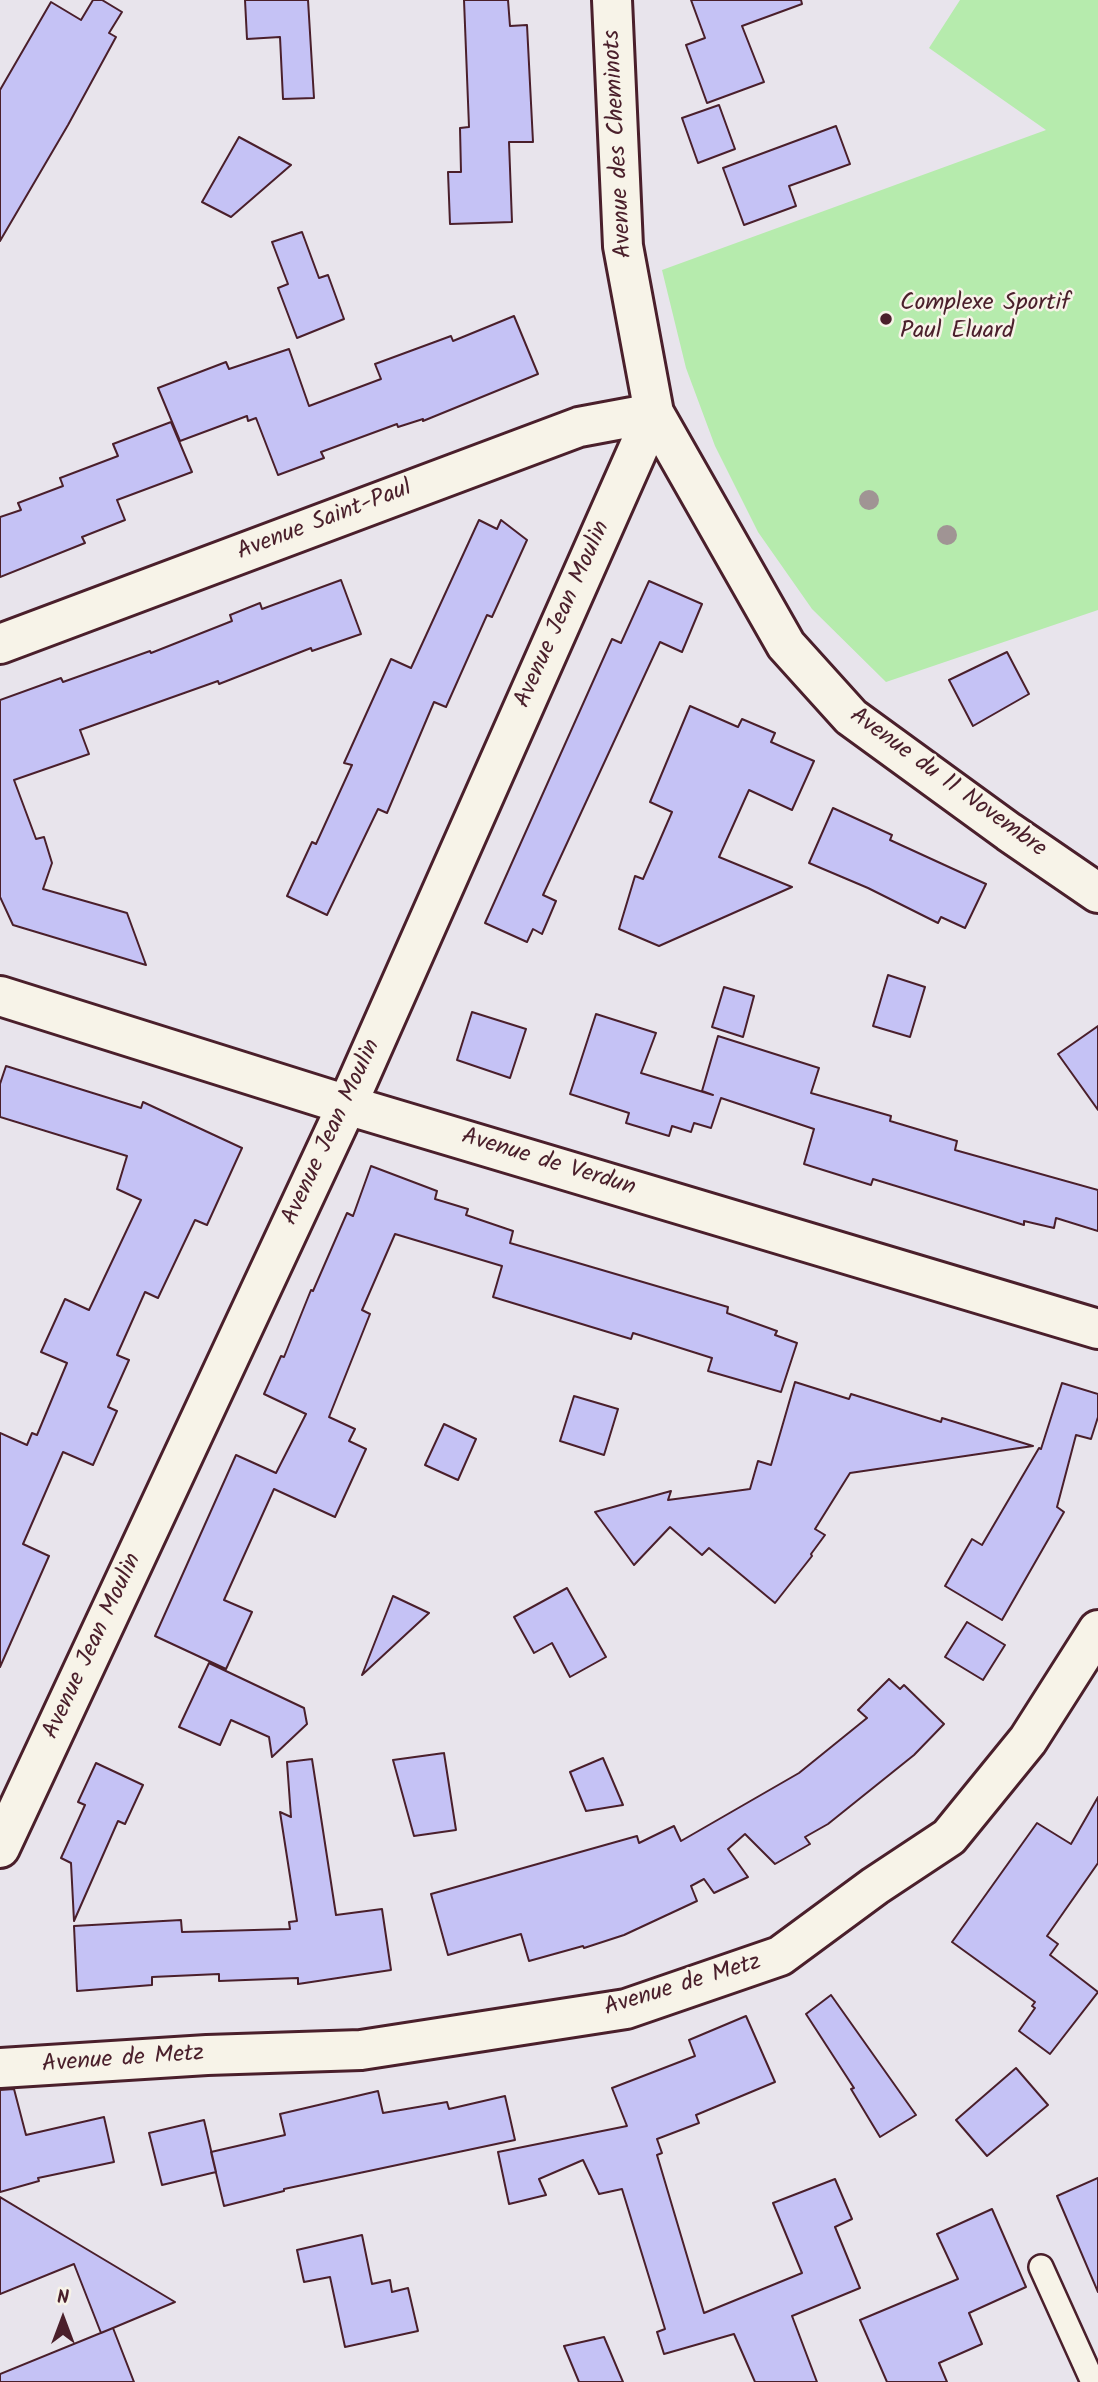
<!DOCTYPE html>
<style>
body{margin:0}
#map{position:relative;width:1098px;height:2382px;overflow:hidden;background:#e8e4ec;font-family:Kalam,sans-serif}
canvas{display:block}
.north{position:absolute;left:28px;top:2284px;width:70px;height:70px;-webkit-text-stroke:5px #f7f3e8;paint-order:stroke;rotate:0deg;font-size:19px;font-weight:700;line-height:28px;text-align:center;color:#4a1f2b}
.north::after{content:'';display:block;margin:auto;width:24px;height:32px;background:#4a1f2b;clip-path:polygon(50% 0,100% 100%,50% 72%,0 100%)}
</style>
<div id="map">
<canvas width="1098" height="2382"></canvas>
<div class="north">N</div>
</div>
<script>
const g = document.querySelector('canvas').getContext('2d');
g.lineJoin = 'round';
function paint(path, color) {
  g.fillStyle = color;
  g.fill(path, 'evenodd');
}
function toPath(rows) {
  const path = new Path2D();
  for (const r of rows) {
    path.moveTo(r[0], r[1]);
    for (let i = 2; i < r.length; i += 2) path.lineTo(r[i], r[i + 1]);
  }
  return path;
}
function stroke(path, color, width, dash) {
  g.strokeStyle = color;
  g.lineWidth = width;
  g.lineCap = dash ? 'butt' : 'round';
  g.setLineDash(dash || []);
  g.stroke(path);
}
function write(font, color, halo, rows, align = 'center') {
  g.font = font + ' Kalam,sans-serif';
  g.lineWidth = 5;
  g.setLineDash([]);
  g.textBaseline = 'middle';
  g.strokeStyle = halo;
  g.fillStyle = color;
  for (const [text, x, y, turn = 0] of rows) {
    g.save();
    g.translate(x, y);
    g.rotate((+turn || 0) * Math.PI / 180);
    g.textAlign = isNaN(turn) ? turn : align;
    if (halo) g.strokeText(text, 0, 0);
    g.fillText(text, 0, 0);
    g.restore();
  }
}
paint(toPath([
 [960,0,1098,0,1098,610,886,682,812,609,758,532,715,446,686,368,662,270,1046,130,929,48]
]), '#b6ebad');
const building = toPath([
 [93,0,102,0,122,12,109,33,116,37,68,125,0,241,0,90,51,2,81,20,93,0],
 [245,0,308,0,314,98,283,99,280,37,247,39,245,0],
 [464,0,508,0,510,26,527,25,533,142,509,142,512,222,450,224,448,172,461,172,460,128,469,127,464,0],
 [691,0,801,0,802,4,742,26,764,82,707,103,686,45,705,38,691,0],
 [719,105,735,149,698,163,682,118,719,105],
 [836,126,850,164,789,186,796,206,744,225,723,168,836,126],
 [239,137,291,165,231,217,202,202,239,137],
 [302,232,319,278,328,275,344,319,297,338,278,288,288,284,272,242,302,232],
 [514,316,538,374,423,421,423,419,398,427,397,424,321,452,324,458,278,475,256,418,248,421,247,416,180,441,158,388,226,362,229,369,289,349,309,406,381,379,375,364,451,336,453,341,514,316],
 [171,422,192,472,117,500,125,520,82,537,85,543,0,577,0,517,21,510,18,503,63,486,60,478,118,456,113,444,171,422],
 [479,520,497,529,501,520,527,540,492,617,487,615,446,707,434,702,387,813,378,809,327,915,287,896,312,842,316,844,352,765,344,763,391,659,411,668,479,520],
 [341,580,361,634,312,651,311,648,219,684,218,681,80,730,89,754,14,780,36,839,44,837,52,863,43,889,127,913,146,965,13,925,0,897,0,700,61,678,63,682,150,651,151,653,232,621,230,615,260,603,262,609,341,580],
 [649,581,702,604,682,652,660,642,543,895,556,901,542,934,533,929,527,942,485,923,612,639,621,643,649,581],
 [1007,652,1029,694,973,726,949,680,1007,652],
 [690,706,738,727,742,719,775,733,771,742,814,761,792,810,749,790,719,857,792,887,659,946,619,929,635,876,643,879,672,812,650,802,690,706],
 [833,808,892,835,890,840,986,884,965,928,941,917,938,923,868,888,809,863,833,808],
 [888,975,925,987,910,1037,873,1026,888,975],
 [724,987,754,996,743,1037,712,1027,724,987],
 [472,1012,526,1029,510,1078,457,1060,472,1012],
 [596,1014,656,1033,641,1073,713,1095,702,1091,718,1036,819,1068,811,1093,891,1116,890,1121,957,1141,955,1150,1098,1190,1098,1231,1056,1218,1054,1228,1024,1221,1024,1225,873,1179,871,1185,804,1164,814,1129,721,1098,711,1128,694,1123,691,1132,672,1126,669,1136,626,1123,629,1113,570,1094,596,1014],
 [1098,1026,1098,1110,1058,1054,1098,1026],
 [6,1066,141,1108,143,1102,242,1148,207,1225,195,1220,158,1298,145,1292,117,1355,129,1360,108,1407,117,1411,93,1465,63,1452,23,1544,49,1556,0,1667,0,1433,27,1445,32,1433,37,1435,67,1363,41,1352,65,1299,89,1310,141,1200,117,1189,127,1156,0,1117,0,1084,6,1066],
 [371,1166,437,1191,435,1199,468,1209,466,1215,513,1231,510,1243,728,1307,727,1313,777,1331,775,1335,797,1343,781,1392,708,1371,712,1358,633,1333,631,1339,493,1297,502,1266,395,1234,362,1310,370,1314,329,1417,355,1429,349,1441,366,1449,335,1517,274,1489,224,1600,252,1612,226,1669,155,1636,236,1455,276,1473,306,1414,264,1394,281,1356,284,1357,311,1290,313,1291,347,1213,353,1216,371,1166],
 [795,1382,849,1399,851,1394,941,1422,942,1418,1033,1446,850,1473,815,1529,825,1535,811,1554,812,1556,775,1603,709,1548,702,1555,670,1527,634,1565,595,1512,671,1491,668,1500,750,1489,758,1461,771,1465,795,1382],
 [1062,1383,1098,1394,1098,1417,1091,1439,1076,1435,1057,1507,1064,1512,1002,1620,945,1586,972,1539,982,1545,1039,1448,1041,1449,1062,1383],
 [574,1396,618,1409,604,1455,560,1441,574,1396],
 [444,1424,476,1439,458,1480,425,1465,444,1424],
 [567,1588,606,1657,570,1677,552,1643,534,1653,514,1617,567,1588],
 [393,1596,429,1613,362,1675,393,1596],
 [967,1622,1005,1645,983,1680,945,1657,967,1622],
 [209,1663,304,1708,307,1724,272,1757,269,1737,231,1720,220,1745,179,1727,209,1663],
 [889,1679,900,1689,904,1685,944,1724,914,1755,828,1824,805,1837,810,1844,775,1864,745,1834,728,1849,748,1877,714,1893,704,1879,691,1886,697,1901,624,1935,584,1948,583,1946,529,1961,521,1934,448,1955,431,1894,637,1836,639,1843,674,1826,681,1841,799,1773,867,1718,858,1710,889,1679],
 [444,1753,456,1830,414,1836,393,1760,444,1753],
 [603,1758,623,1805,586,1811,570,1772,603,1758],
 [312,1759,336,1915,382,1909,391,1970,298,1984,298,1978,219,1981,219,1974,152,1977,152,1985,77,1991,74,1926,181,1920,182,1932,290,1929,289,1922,297,1921,280,1812,291,1817,287,1762,312,1759],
 [96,1763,143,1785,125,1824,118,1821,74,1921,71,1863,61,1858,85,1805,78,1802,96,1763],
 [1098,1797,1098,1863,1047,1936,1058,1944,1050,1955,1098,1992,1050,2054,1019,2031,1035,2008,1032,2006,1035,2002,952,1942,1037,1823,1071,1844,1098,1797],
 [831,1995,916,2115,880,2137,851,2089,854,2088,806,2014,831,1995],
 [746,2016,775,2082,696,2115,699,2123,657,2139,662,2153,657,2155,704,2313,802,2273,773,2203,835,2179,852,2219,835,2227,860,2288,792,2316,817,2382,755,2382,734,2334,664,2354,657,2332,665,2329,622,2189,599,2194,583,2160,539,2179,546,2195,509,2204,498,2152,627,2126,612,2088,695,2056,689,2040,746,2016],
 [1016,2068,1048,2105,987,2156,956,2120,1016,2068],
 [14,2089,26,2135,104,2117,114,2162,38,2178,39,2181,0,2192,0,2090,14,2089],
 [378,2091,383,2113,447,2102,449,2109,505,2096,515,2140,284,2189,284,2191,224,2206,211,2152,285,2135,280,2114,378,2091],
 [204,2120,216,2172,162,2185,149,2133,204,2120],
 [1098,2178,1098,2292,1057,2196,1098,2178],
 [0,2197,63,2235,175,2302,101,2333,74,2264,0,2294,0,2197],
 [992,2209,1026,2287,969,2313,982,2344,939,2363,947,2382,887,2382,860,2320,958,2279,937,2234,992,2209],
 [362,2235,372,2284,390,2280,392,2292,408,2288,418,2331,345,2347,330,2277,304,2282,297,2250,362,2235],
 [113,2328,134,2382,0,2382,0,2374,113,2328],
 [604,2337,623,2382,579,2382,564,2346,604,2337]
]);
paint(building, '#c5c2f5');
stroke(building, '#4a1f2b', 2);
const service = toPath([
 [1041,2267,1093,2382]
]);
const minor = toPath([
 [612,0,623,246,654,413,786,645,851,717,1009,832,1098,893],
 [0,644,579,427,654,413],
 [0,996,347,1105,1098,1329],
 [0,1848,347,1105,654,413],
 [0,2068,207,2055,361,2050,626,2009,780,1956,875,1886,949,1837,1028,1740,1098,1630]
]);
stroke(service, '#4a1f2b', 28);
stroke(minor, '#4a1f2b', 44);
stroke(service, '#f7f3e8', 23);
stroke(minor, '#f7f3e8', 38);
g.fillStyle = '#a09494';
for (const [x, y] of [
 [869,500],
 [947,535]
]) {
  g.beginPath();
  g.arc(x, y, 10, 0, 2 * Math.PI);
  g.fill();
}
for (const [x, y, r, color] of [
 [886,319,7,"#4a1f2b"]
]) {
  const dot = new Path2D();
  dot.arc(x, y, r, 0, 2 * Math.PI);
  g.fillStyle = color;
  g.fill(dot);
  stroke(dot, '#f7f3e8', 2.5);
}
write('24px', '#4a1f2b', '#f7f3e8', [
 ["Avenue des Cheminots",620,144,-93],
 ["Avenue Saint-Paul",325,522,-21],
 ["Avenue Jean Moulin",564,615,-66],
 ["Avenue du 11 Novembre",947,784,36],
 ["Avenue Jean Moulin",333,1133,-65],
 ["Avenue de Verdun",548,1164,17],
 ["Avenue Jean Moulin",94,1647,-65],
 ["Avenue de Metz",683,1987,-17],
 ["Avenue de Metz",123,2061,-4]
]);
write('24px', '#4a1f2b', '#f7f3e8', [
 ["Complexe Sportif",900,305],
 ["Paul Eluard",900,333]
], 'left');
</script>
